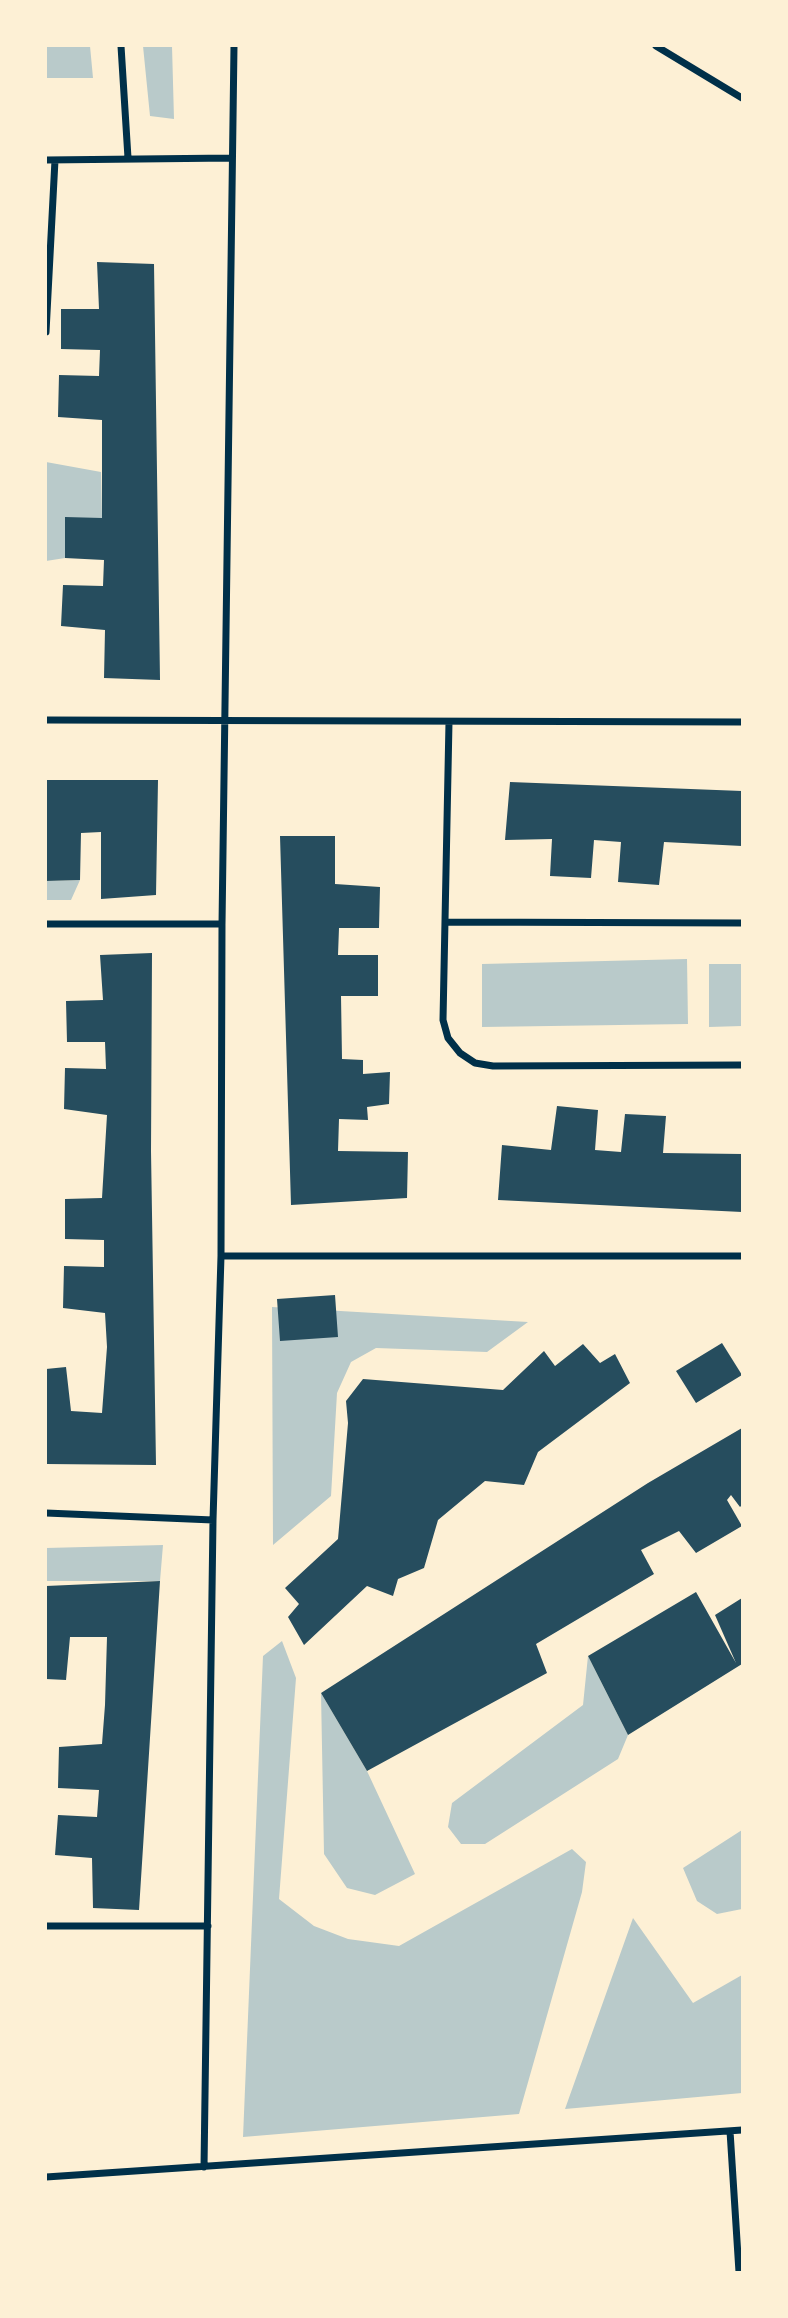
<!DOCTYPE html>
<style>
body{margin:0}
#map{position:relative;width:788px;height:2318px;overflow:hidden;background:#fdf0d5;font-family:"Sofia Sans Condensed",sans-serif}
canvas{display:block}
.frame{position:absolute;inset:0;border:47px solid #fdf0d5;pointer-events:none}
</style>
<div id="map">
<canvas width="788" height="2318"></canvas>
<div class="frame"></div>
</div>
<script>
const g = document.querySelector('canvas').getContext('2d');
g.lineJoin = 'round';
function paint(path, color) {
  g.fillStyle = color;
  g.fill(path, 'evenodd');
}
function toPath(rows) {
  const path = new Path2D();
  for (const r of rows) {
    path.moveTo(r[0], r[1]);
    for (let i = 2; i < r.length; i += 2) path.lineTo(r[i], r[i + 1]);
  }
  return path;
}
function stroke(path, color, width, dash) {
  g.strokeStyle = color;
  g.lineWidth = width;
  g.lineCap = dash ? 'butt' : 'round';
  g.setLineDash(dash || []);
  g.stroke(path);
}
paint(toPath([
 [46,46,90,46,93,78,46,78],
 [143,46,172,46,174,119,150,116],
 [46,462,101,472,102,518,65,518,65,558,46,561],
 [80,880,71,900,46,900,46,881],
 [687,959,688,1024,482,1027,482,964],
 [709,964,742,964,742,1026,709,1027],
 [272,1307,528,1322,487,1352,376,1348,351,1362,337,1393,331,1496,273,1545],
 [163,1545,160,1581,46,1581,46,1548],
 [282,1641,296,1678,279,1899,314,1926,348,1939,399,1946,572,1849,586,1862,582,1892,519,2114,243,2137,263,1656],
 [588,1656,628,1735,618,1759,485,1844,461,1844,448,1827,452,1803,583,1705],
 [321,1693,367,1771,415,1874,375,1895,347,1888,324,1854],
 [742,1830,742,1909,717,1914,697,1901,683,1868],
 [633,1918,693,2003,742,1975,742,2093,565,2109]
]), '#b9caca');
paint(toPath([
 [97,262,154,264,160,680,104,678,105,630,61,626,63,585,103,586,104,560,65,558,65,517,102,518,102,420,58,417,59,375,99,376,100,350,61,349,61,309,99,309],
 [46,780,158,780,156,895,101,899,101,832,81,833,80,880,46,881],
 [510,782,742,791,742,846,664,842,659,885,618,882,621,842,594,840,591,878,550,876,552,839,505,840],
 [280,836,335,836,335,884,380,887,379,928,339,928,338,955,378,955,378,996,341,996,342,1059,363,1060,363,1074,390,1072,389,1104,367,1107,368,1120,339,1119,338,1151,408,1152,407,1198,291,1205],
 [152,953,151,1151,156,1465,46,1464,46,1369,66,1367,71,1411,102,1413,107,1347,105,1313,63,1308,64,1266,104,1267,104,1240,65,1239,65,1199,102,1198,107,1115,64,1109,65,1068,106,1069,105,1042,67,1042,66,1001,103,1000,100,955],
 [557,1106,598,1110,595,1150,621,1152,625,1114,666,1116,663,1153,742,1154,742,1212,498,1200,502,1145,551,1150],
 [335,1295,338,1337,280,1341,277,1299],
 [722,1343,742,1375,696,1403,676,1371],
 [583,1344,600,1363,615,1354,630,1383,538,1452,524,1485,485,1481,438,1520,424,1568,398,1579,393,1596,367,1586,304,1645,288,1617,299,1604,285,1588,338,1539,348,1423,346,1401,363,1379,503,1390,544,1351,555,1366],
 [742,1428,742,1505,740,1507,731,1495,727,1500,742,1526,696,1553,679,1531,641,1550,654,1574,536,1644,547,1673,367,1771,321,1693,648,1483],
 [160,1581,139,1910,93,1908,92,1858,55,1855,58,1815,97,1817,99,1790,58,1788,59,1747,102,1744,105,1705,107,1637,70,1637,66,1680,46,1679,46,1586],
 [696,1592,736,1663,715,1615,742,1598,742,1664,628,1735,588,1656]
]), '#264d5e');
stroke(toPath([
 [121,46,128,158],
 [656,46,742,98],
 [46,160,232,158],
 [46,332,55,160],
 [46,720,742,722],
 [449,722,443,1020,448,1038,460,1053,475,1063,493,1066,742,1065],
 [446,922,742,923],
 [46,924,222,924],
 [221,1256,742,1256],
 [46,1513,213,1520],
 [46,1926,208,1926],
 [730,2131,739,2272],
 [204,2167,213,1520,221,1256,222,924,234,46],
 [46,2177,742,2130]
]), '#003049', 7);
</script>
